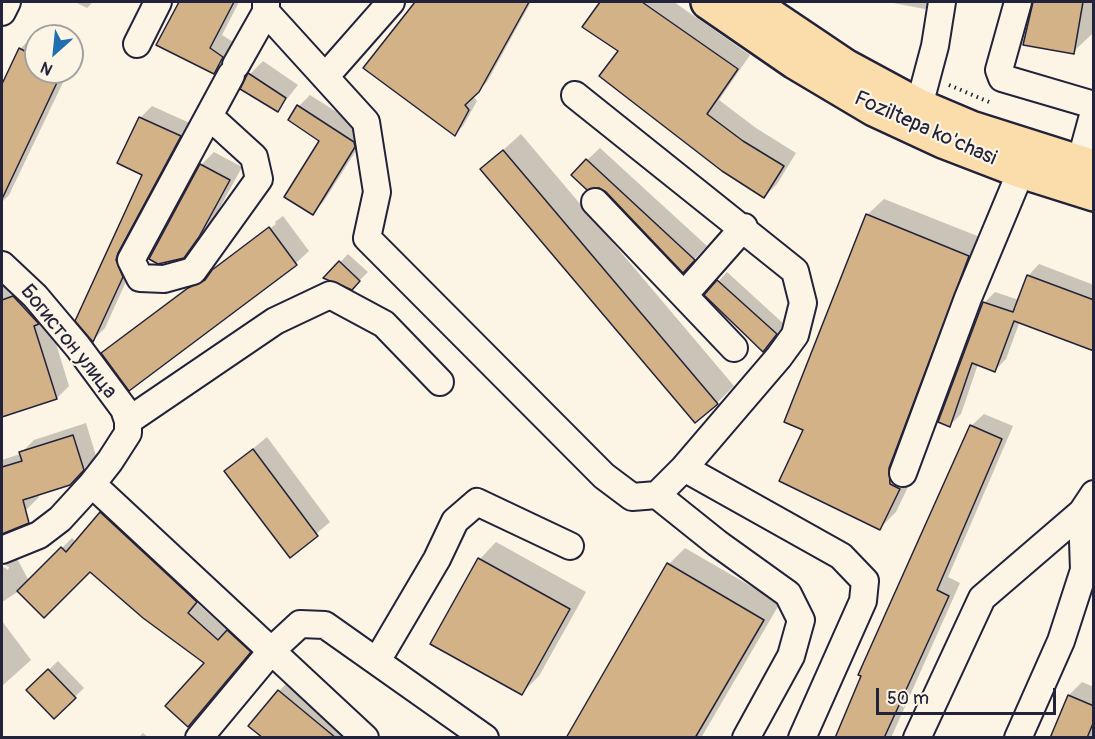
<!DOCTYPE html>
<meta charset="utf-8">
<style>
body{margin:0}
#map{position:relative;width:1095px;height:739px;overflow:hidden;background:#fcf5e5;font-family:Pangolin,sans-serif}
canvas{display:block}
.frame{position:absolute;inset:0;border:3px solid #22223b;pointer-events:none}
.north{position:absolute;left:24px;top:24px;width:60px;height:60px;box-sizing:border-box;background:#fcf5e5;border:2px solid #a5a1a1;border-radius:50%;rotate:207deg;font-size:16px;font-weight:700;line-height:24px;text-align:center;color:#22223b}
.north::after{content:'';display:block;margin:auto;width:21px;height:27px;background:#1f6fb2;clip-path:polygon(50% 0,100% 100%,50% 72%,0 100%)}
.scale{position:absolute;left:876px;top:688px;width:180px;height:27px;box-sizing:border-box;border:3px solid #22223b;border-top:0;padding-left:8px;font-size:18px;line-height:21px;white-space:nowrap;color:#22223b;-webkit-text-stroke:4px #fcf5e5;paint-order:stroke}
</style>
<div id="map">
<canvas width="1095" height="739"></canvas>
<div class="frame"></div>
<div class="north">N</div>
<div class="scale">50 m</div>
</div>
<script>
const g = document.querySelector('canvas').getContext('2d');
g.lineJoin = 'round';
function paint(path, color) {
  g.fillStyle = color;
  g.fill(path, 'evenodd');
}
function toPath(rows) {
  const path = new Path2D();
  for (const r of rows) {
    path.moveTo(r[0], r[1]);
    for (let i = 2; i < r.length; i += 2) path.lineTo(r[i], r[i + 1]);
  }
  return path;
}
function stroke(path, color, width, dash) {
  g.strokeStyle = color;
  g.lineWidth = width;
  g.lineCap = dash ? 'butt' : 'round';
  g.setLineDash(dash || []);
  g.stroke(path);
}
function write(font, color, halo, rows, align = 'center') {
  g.font = font + ' Pangolin,sans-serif';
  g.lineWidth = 4.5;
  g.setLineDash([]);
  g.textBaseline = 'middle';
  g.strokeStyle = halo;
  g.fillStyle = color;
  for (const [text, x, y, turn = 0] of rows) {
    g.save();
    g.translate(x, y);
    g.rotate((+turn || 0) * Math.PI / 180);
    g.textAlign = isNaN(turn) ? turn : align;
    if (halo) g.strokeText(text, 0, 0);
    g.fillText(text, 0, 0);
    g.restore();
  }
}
paint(toPath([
 [75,2,93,2,87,8],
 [180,2,239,2,222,35,235,43,227,59,214,72,158,44],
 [417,2,531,2,487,82,473,96,477,101,463,126,455,134,365,68],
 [602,2,674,2,750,55,719,100,756,128,796,153,777,184,764,197,620,51,584,26],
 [888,2,932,2,925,9],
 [1034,2,1094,2,1092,34,1073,52,1034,6],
 [33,36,36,38,36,72,68,72,9,195,2,202,2,88,20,49],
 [263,61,298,85,278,110,250,74],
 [310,95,365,130,366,135,324,201,313,213,321,140,299,106],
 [152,106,192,124,134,264,105,328,93,340,77,320,144,174,140,118],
 [521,134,734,386,717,403,482,169],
 [600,148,707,246,683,271,587,160],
 [214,152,242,167,212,222,183,257,151,258,201,165],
 [884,199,985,239,915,472,896,512,880,528,805,429,867,215],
 [283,216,309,251,296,263,129,389,103,353,116,341,202,276,216,269,276,224,275,222],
 [348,254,368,272,352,288,326,277],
 [1039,264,1094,285,1094,350,1020,321,1006,359,995,370,978,364,961,414,950,425,984,303,995,292,1019,300,1028,276],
 [2,271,47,314,69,386,57,398,2,414],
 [727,272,785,325,763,350,706,295],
 [984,414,1013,426,948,577,960,583,891,738,836,738,971,426],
 [86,423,96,456,83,470,38,494,39,497,26,510,2,518,2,460,20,454,34,440],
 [267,437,330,522,290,556,226,471],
 [111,503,205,591,197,603,228,631,238,622,260,642,188,725,206,663,90,570,19,591,2,602,2,566,8,570,9,567,2,563,2,548,14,553,29,581,72,538,76,542],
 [496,542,586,592,539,676,522,693,480,559],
 [685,548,780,603,701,738,567,738,669,564],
 [2,621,31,660,2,686],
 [58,661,84,688,54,717,28,690],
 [289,681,358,738,265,738,279,691],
 [1082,682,1094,687,1093,738,1052,738,1069,695],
 [143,733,149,738,138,738]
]), '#0003');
const building = toPath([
 [179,2,234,2,210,48,223,57,214,74,156,45,179,2],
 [415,2,529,2,479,92,465,105,469,110,455,136,363,68,415,2],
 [600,2,642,2,738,69,707,114,743,141,784,166,764,198,722,171,599,76,618,51,582,27,600,2],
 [1033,2,1083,2,1074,54,1023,45,1033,2],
 [19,48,36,57,36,72,62,72,2,199,2,84,19,48],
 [248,73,286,98,278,112,240,89,248,73],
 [297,105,354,142,355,147,313,215,284,197,319,141,288,120,297,105],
 [139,117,181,136,118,253,116,260,123,277,93,342,75,321,142,175,117,163,139,117],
 [503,150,718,404,695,423,480,169,503,150],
 [586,159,695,260,683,273,606,192,599,188,587,190,571,175,586,159],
 [200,164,230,180,199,237,184,258,158,264,149,259,200,164],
 [866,214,969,256,889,468,890,484,900,489,880,530,779,481,803,430,784,422,866,214],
 [269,227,297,265,129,391,101,353,188,288,205,280,212,270,269,227],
 [339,261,360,281,352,290,323,278,339,261],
 [1027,275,1094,300,1094,351,1014,321,995,372,972,363,950,427,938,422,983,302,1013,312,1027,275],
 [717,280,777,334,763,352,704,295,717,280],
 [13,296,39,324,34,326,57,399,2,417,2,300,13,296],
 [970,425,1002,439,937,590,949,596,884,738,835,738,861,676,858,675,970,425],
 [73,435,84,470,70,485,23,500,29,523,2,534,2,467,22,461,19,452,73,435],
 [253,449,318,536,290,558,224,471,253,449],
 [100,512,197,602,188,613,218,640,227,630,251,652,188,727,165,706,204,663,143,618,90,572,44,618,17,591,61,547,66,552,100,512],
 [478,558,570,609,522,695,430,644,478,558],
 [667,563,764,620,695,738,566,738,667,563],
 [48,669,76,698,54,719,26,690,48,669],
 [278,690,336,738,263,738,248,726,278,690],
 [1068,695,1094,706,1094,721,1087,738,1050,738,1068,695]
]);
paint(building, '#d4b287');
stroke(building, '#22223b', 1.5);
const minor = toPath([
 [266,2,266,12,366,122,377,192,367,238,604,476,632,497,657,495,684,468,779,357,795,335,803,303,795,271,575,95],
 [1018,2,999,70,1002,78,1094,105],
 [2,12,7,2],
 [137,44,158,2],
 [236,65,266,12],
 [325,77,391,2],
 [919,106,935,46,942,2],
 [209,116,254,157,259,179,193,271,164,279,140,278,131,260,231,75],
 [1080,163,1094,112],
 [595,202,734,348],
 [2,265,35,296,78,347,124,409,128,421,128,433,110,461,92,484,60,519,39,535,2,550],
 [684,295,744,227],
 [128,421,275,321,330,295,384,324,440,382],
 [684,468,841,556,865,581,863,601,802,738],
 [903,473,968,298,1021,171],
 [92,484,365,738],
 [657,495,717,543,788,594,801,620,791,656,746,738],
 [377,661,437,559,455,521,477,502,570,546],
 [199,738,273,649,300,624,325,625,485,738],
 [917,738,982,598,1082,512,1094,494],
 [1018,738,1061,641,1084,570,1082,512]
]);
const major = toPath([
 [708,2,795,62,874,109,943,141,1021,171,1094,194],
 [750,2,845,66,919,106,971,128,1094,167]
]);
stroke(minor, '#22223b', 30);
stroke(major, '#22223b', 38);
stroke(toPath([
 [949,85,989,102]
]), '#22223b', 4, [1.5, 4.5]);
stroke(minor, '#fcf5e5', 26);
stroke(major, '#fbddab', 33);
write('21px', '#22223b', '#fcf5e5', [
 ["Foziltepa ko'chasi",925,129,24],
 ["Богистон улица",68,342,51]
]);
</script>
